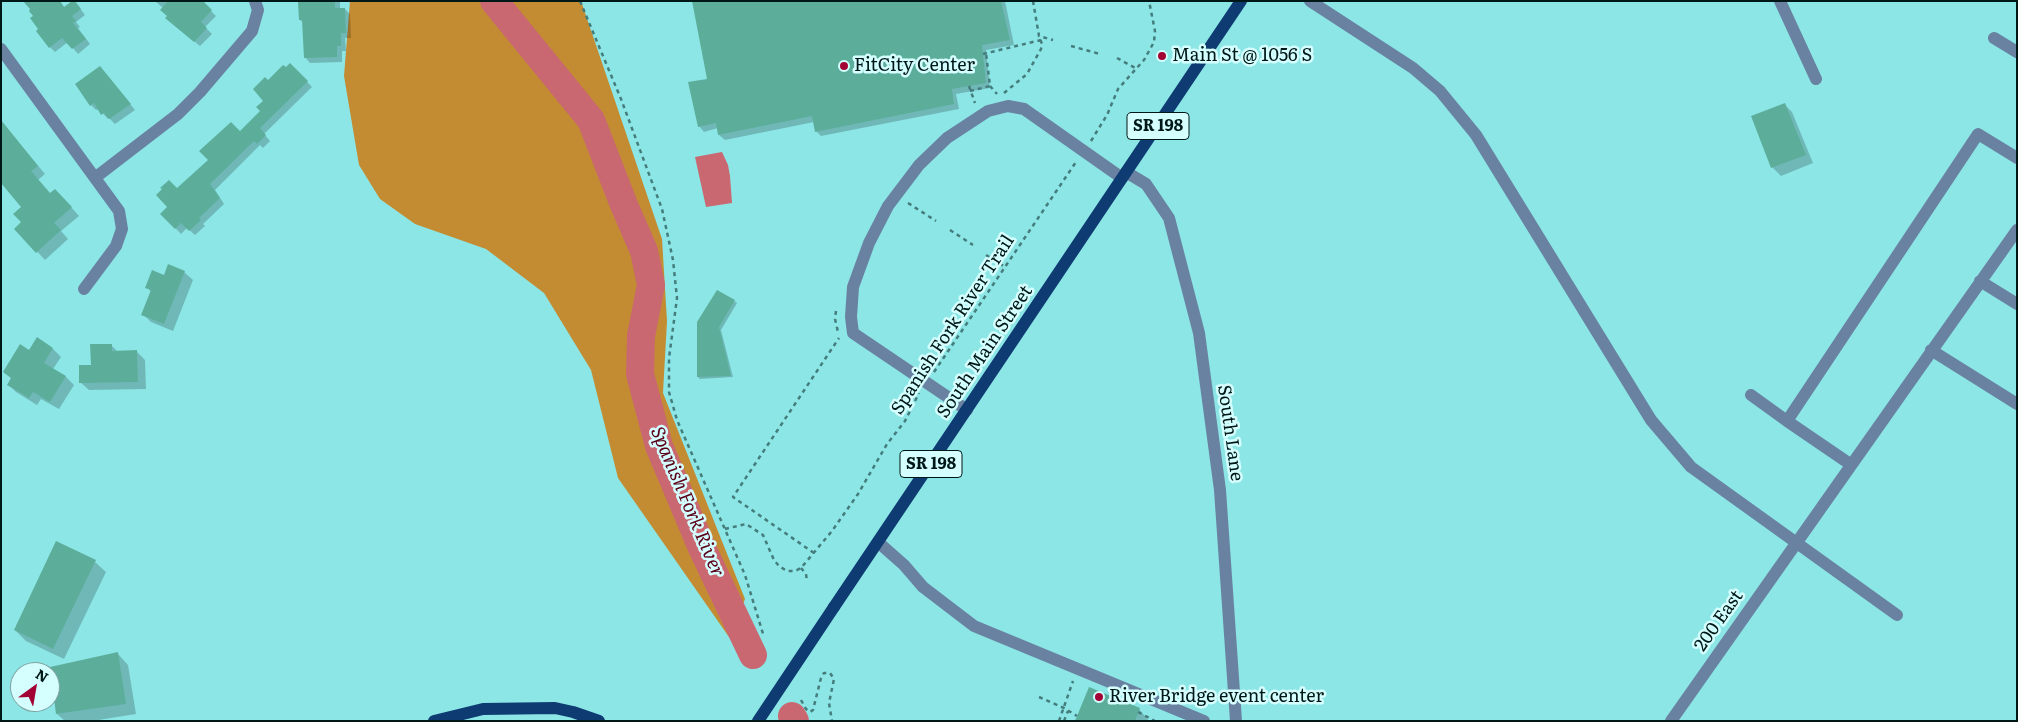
<!DOCTYPE html>
<style>
body{margin:0}
#map{position:relative;width:2018px;height:722px;overflow:hidden;background:#8ce6e6;font-family:Literata,serif}
canvas{display:block}
.frame{position:absolute;inset:0;border:2px solid #001717;pointer-events:none}
.north{position:absolute;left:10px;top:662px;width:50px;height:50px;box-sizing:border-box;background:#d4fffe;border:1px solid #7fa2a2;border-radius:50%;rotate:32deg;font-size:14px;font-weight:700;line-height:20px;text-align:center;color:#001717}
.north::after{content:'';display:block;margin:auto;width:18px;height:22px;background:#a20334;clip-path:polygon(50% 0,100% 100%,50% 72%,0 100%)}
</style>
<div id="map">
<canvas width="2018" height="722"></canvas>
<div class="frame"></div>
<div class="north">N</div>
</div>
<script>
const g = document.querySelector('canvas').getContext('2d');
g.lineJoin = 'round';
function paint(path, color) {
  g.fillStyle = color;
  g.fill(path, 'evenodd');
}
function toPath(rows) {
  const path = new Path2D();
  for (const r of rows) {
    path.moveTo(r[0], r[1]);
    for (let i = 2; i < r.length; i += 2) path.lineTo(r[i], r[i + 1]);
  }
  return path;
}
function stroke(path, color, width, dash) {
  g.strokeStyle = color;
  g.lineWidth = width;
  g.lineCap = dash ? 'butt' : 'round';
  g.setLineDash(dash || []);
  g.stroke(path);
}
function write(font, color, halo, rows, align = 'center') {
  g.font = font + ' Literata,serif';
  g.lineWidth = 5;
  g.setLineDash([]);
  g.textBaseline = 'middle';
  g.strokeStyle = halo;
  g.fillStyle = color;
  for (const [text, x, y, turn = 0] of rows) {
    g.save();
    g.translate(x, y);
    g.rotate((+turn || 0) * Math.PI / 180);
    g.textAlign = isNaN(turn) ? turn : align;
    if (halo) g.strokeText(text, 0, 0);
    g.fillText(text, 0, 0);
    g.restore();
  }
}
paint(toPath([
 [350,1,581,1,662,239,667,321,663,393,745,599,729,637,618,478,591,370,544,293,486,249,415,224,380,199,359,165,344,76]
]), '#c38c33');
paint(toPath([
 [722,152,728,165,730,176,732,203,706,207,695,157]
]), '#c96871');
paint(toPath([
 [59,1,65,8,79,7,85,15,76,22,80,27,78,28,90,44,78,54,68,42,55,52,50,47],
 [155,1,201,1,216,16,205,27,212,34,200,46,172,23,163,8],
 [318,1,340,1,340,9,345,9,350,14,351,38,345,38,346,51,342,51,342,62,310,63,305,57,304,23,300,20],
 [693,1,1005,1,1014,45,986,50,990,88,956,94,959,109,821,136,816,131,814,122,725,140,719,135,718,128,704,132,699,126,709,80],
 [290,64,312,87,264,134,270,141,263,148,260,145,215,190,224,204,203,224,205,226,195,235,187,228,181,234,162,214,169,207,177,190,262,112,268,81],
 [105,73,135,110,115,124,109,118,108,119,99,109,96,110,91,105],
 [1784,104,1792,112,1813,163,1781,176,1773,168,1752,117],
 [6,127,45,174,38,180,51,195,63,198,79,216,61,231,68,239,45,260,16,229,23,222,23,207],
 [169,266,184,272,193,280,173,331,151,322,143,314,151,292,147,287,165,277],
 [734,301,737,303,721,330,733,377,700,379,698,377,698,323],
 [37,339,53,349,61,357,53,369,66,377,74,385,59,409,41,399,37,405,16,392,8,384,12,379,4,372,29,351],
 [111,345,118,352,137,352,145,360,146,389,89,390,80,382,92,366],
 [95,562,106,572,64,659,26,641,15,630],
 [118,654,128,665,136,714,92,721,65,721,57,714],
 [1139,709,1149,721,1076,721]
]), '#0003');
stroke(toPath([
 [494,1,591,120,624,205,644,251,651,285,641,336,640,374,659,446,702,548,753,655],
 [792,716,795,721]
]), '#c96871', 28);
paint(toPath([
 [23,1,60,1,64,7,72,1,75,1,81,9,72,16,76,21,73,23,86,39,72,49,62,38,49,48,36,31,38,29,30,18,33,16,29,11,30,9],
 [168,1,203,1,212,10,201,22,207,28,194,42,165,18,167,16,160,10],
 [335,1,335,8,345,8,346,33,341,33,341,46,337,46,337,57,304,58,302,20,299,20,298,2],
 [692,1,1001,1,1010,40,982,45,986,83,952,89,954,104,815,132,812,116,718,135,716,123,698,127,688,82,707,79],
 [290,63,308,81,260,128,266,135,257,144,254,141,210,184,220,198,199,218,201,220,189,231,181,223,175,229,160,214,167,207,156,195,162,189,160,188,169,180,177,188,208,160,199,151,231,122,240,131,260,111,256,107,263,101,253,89,265,77,268,80,283,65,286,67],
 [100,66,131,104,109,119,104,113,101,115,94,103,90,106,75,84],
 [1785,103,1806,155,1771,168,1751,116],
 [1,120,38,166,31,171,50,193,55,189,72,207,54,223,61,230,36,253,14,229,21,222,13,214,21,207,1,183],
 [168,264,185,271,164,324,141,315,151,290,145,288,152,270,164,275],
 [717,290,735,300,719,327,731,376,697,377,697,322],
 [37,337,53,348,44,363,66,376,50,402,33,392,29,398,7,385,11,378,3,372,20,344,29,350],
 [90,344,112,344,112,351,137,350,138,382,79,383,79,365,91,365],
 [56,541,96,560,53,649,14,630],
 [118,652,126,704,56,714,50,667],
 [1089,687,1140,708,1135,721,1075,721]
]), '#5cae9a');
stroke(toPath([
 [580,1,621,99,662,209,673,260,677,298,669,358,669,392,677,420,745,575,764,637],
 [1033,1,1039,36,1053,40],
 [1071,46,1100,54],
 [983,54,1041,40],
 [1117,58,1137,69],
 [969,86,975,103],
 [990,86,997,94],
 [970,91,990,86,986,53],
 [1004,93,1027,74,1041,49,1042,44,1039,36],
 [1091,141,1107,115,1118,89,1144,60,1154,42,1155,31,1149,1],
 [908,203,936,221],
 [950,230,973,245],
 [986,255,1005,267],
 [836,311,835,319,838,332],
 [934,372,1076,162],
 [725,529,746,524,763,535,774,560,779,566,787,571,795,571,801,568,832,531,858,494,887,444,905,421,919,393],
 [814,553,733,497,839,338],
 [801,568,806,574,807,581],
 [1039,697,1064,708,1077,716],
 [801,700,806,709,810,712,813,710,821,678,824,673,830,673,834,679,829,703,832,721],
 [1138,712,1155,721],
 [1059,721,1073,681],
 [1064,721,1068,711]
]), '#457d7d', 2.5, [4, 4]);
stroke(toPath([
 [1310,1,1413,68,1440,91,1476,135,1651,420,1691,467,1897,615],
 [1780,1,1816,79],
 [1994,38,2017,52],
 [1,49,119,211,122,229,116,246,84,289],
 [1126,172,1146,184,1169,218,1199,333,1220,490,1236,721],
 [96,177,178,114,200,92,252,31,258,10,255,1],
 [1980,281,2017,304],
 [1931,350,2017,404],
 [1751,395,1787,421],
 [967,410,853,333,851,317,853,287,869,243,888,206,919,165,947,138,988,111,1008,106,1024,109,1122,178],
 [1850,464,1787,421,1978,134,2017,158],
 [878,542,904,565,923,587,974,626,1204,721],
 [1671,721,2017,230]
]), '#6a82a1', 12);
stroke(toPath([
 [834,607,1241,1],
 [434,721,483,709,555,708,573,712,599,721]
]), '#0e3c72', 12);
stroke(toPath([
 [758,721,834,607]
]), '#0e3c72', 12);
for (const [x, y, r, color] of [
 [1162,56,5,"#a20334"],
 [844,66,5,"#a20334"],
 [1099,697,5,"#a20334"]
]) {
  const dot = new Path2D();
  dot.arc(x, y, r, 0, 2 * Math.PI);
  g.fillStyle = color;
  g.fill(dot);
  stroke(dot, '#d4fffe', 2);
}
for (const [x, y, w] of [
 [1158,126,62],
 [931,464,62]
]) {
  const box = new Path2D();
  box.roundRect(x - w / 2, y - 13.5, w, 27, 4);
  g.fillStyle = '#d4fffe';
  g.fill(box);
  stroke(box, '#001717', 1);
}
write('bold 16px', '#001717', null, [
 ["SR 198",1158,126],
 ["SR 198",931,464]
]);
write('18px', '#001717', '#d4fffe', [
 ["Main St @ 1056 S",1172,56],
 ["FitCity Center",854,66],
 ["River Bridge event center",1109,697]
], 'left');
write('18px', '#001717', '#d4fffe', [
 ["Spanish Fork River Trail",953,325,-57],
 ["South Main Street",985,352,-56],
 ["South Lane",1230,433,82],
 ["200 East",1719,621,-55]
]);
write('italic 19px', '#5c0018', '#d4fffe', [
 ["Spanish Fork River",687,502,67]
]);
</script>
